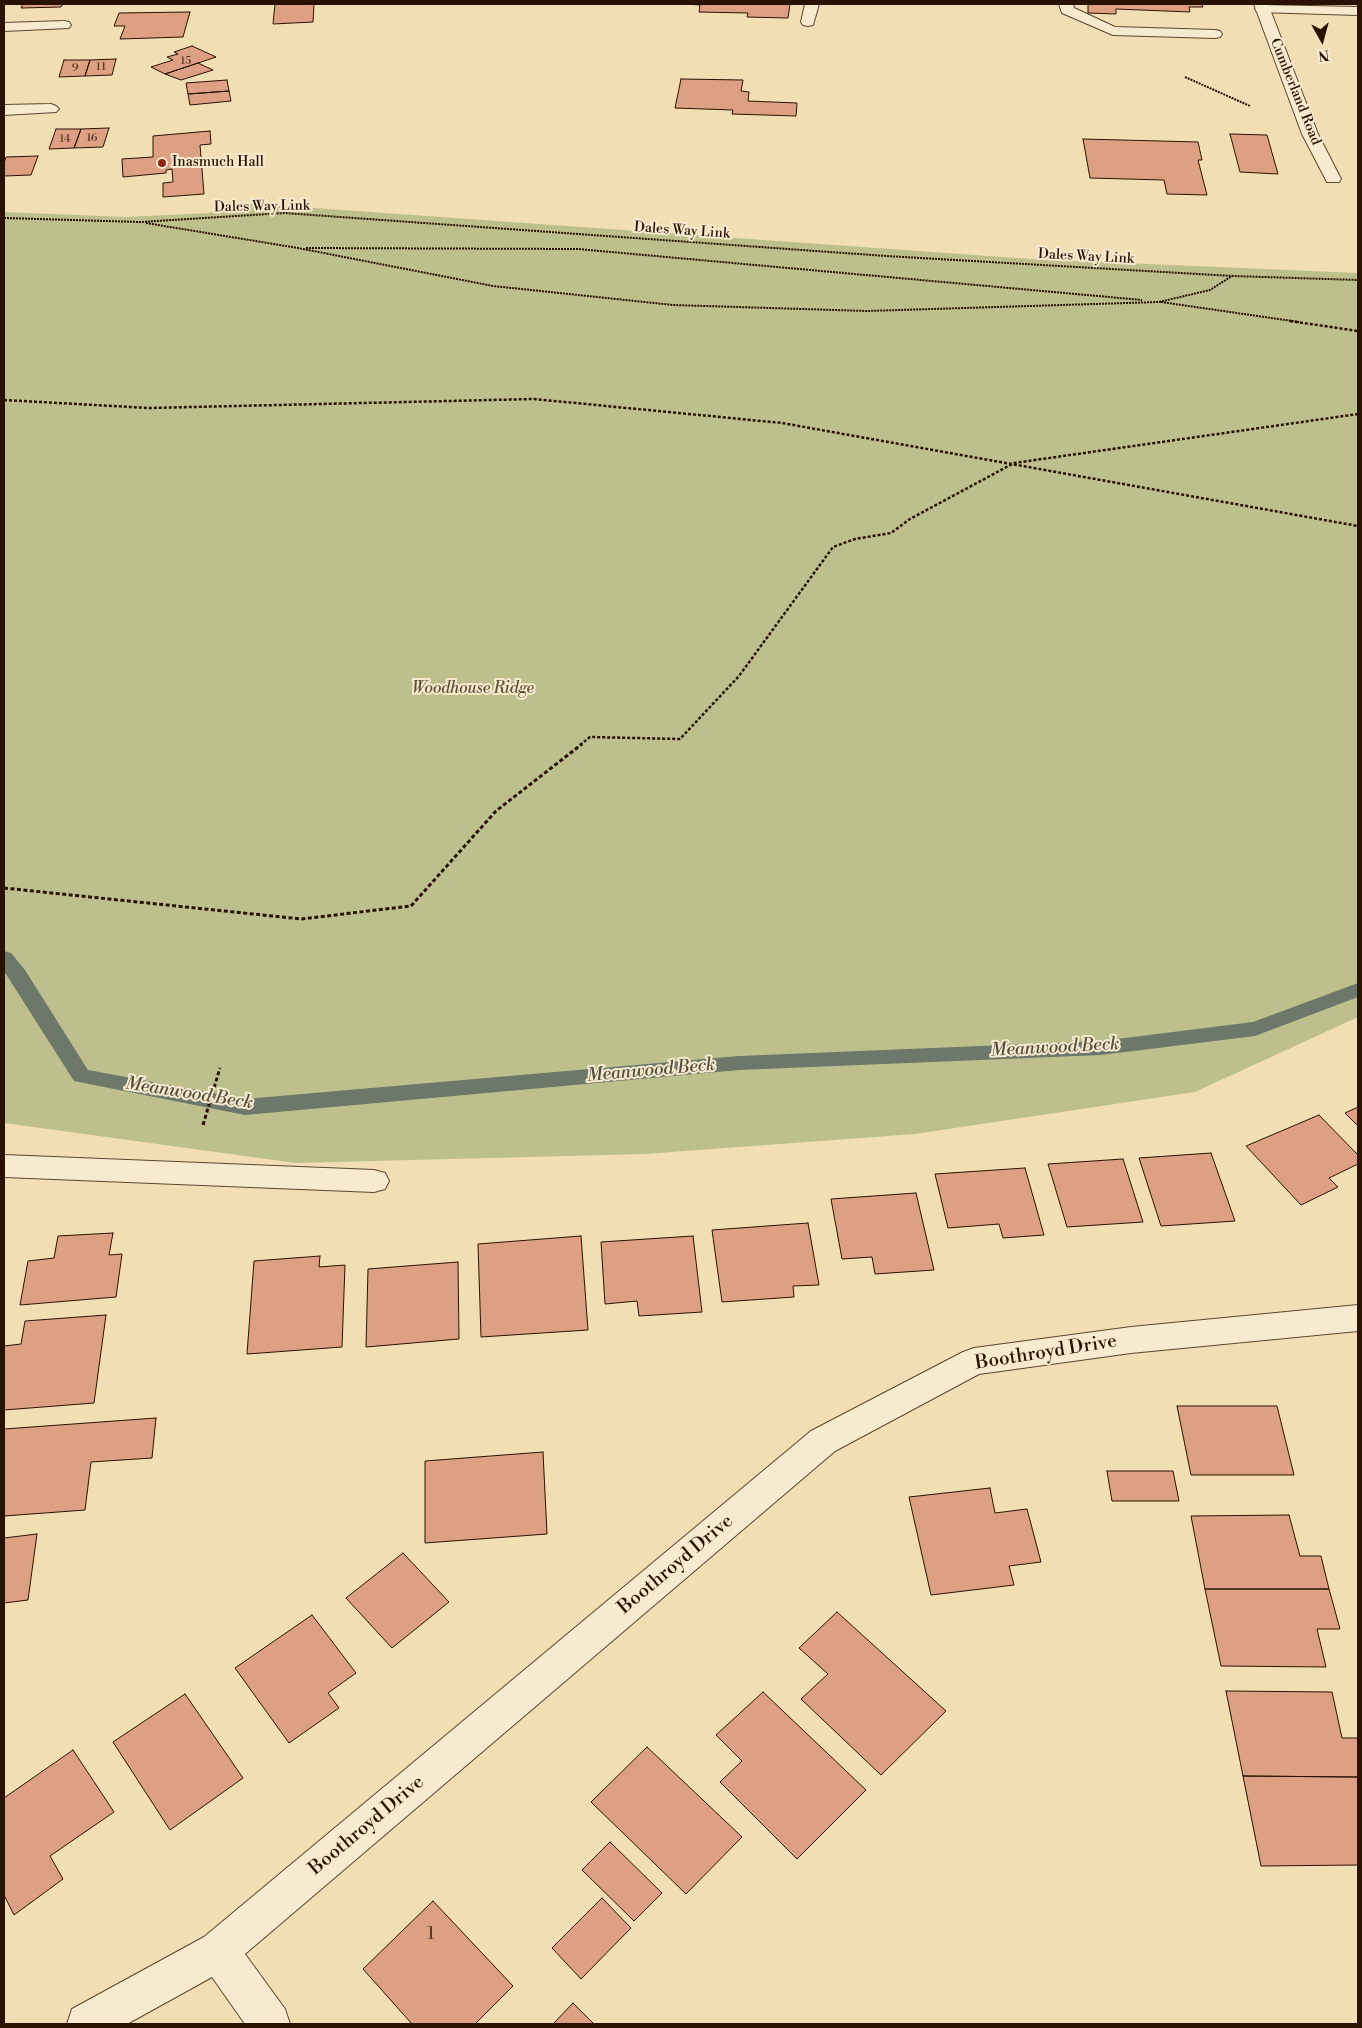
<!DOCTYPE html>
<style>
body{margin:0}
#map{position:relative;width:1362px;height:2028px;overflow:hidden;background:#f2deb5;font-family:"Libre Bodoni",serif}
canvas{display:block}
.frame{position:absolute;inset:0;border:5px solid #291202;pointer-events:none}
.north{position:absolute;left:1297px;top:15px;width:50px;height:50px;-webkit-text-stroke:4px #f7eacf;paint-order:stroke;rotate:173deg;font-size:14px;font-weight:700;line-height:20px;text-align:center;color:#291202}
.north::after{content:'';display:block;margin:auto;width:18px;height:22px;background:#291202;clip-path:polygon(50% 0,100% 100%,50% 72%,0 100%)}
</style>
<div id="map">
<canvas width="1362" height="2028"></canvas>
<div class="frame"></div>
<div class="north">N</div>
</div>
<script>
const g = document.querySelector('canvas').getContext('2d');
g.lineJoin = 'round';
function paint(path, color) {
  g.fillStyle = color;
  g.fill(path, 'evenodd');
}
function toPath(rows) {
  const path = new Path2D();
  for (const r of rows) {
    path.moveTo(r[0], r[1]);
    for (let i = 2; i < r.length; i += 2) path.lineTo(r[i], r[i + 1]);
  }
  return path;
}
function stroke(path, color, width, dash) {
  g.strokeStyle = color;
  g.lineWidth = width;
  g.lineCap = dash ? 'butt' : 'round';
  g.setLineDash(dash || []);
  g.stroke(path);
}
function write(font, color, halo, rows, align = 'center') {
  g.font = font + ' "Libre Bodoni",serif';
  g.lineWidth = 4;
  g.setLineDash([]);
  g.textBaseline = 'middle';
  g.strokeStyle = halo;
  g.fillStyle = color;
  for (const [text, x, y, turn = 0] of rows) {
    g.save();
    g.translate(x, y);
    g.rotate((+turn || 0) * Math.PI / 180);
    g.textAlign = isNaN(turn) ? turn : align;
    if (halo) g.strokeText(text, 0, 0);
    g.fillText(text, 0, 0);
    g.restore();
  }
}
paint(toPath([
 [230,202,1031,259,1358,273,1358,1017,1195,1092,915,1134,645,1154,296,1163,4,1123,4,212,126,217,209,213]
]), '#bdc08c');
paint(toPath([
 [4,951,11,953,25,970,88,1070,245,1099,739,1056,1101,1041,1253,1022,1358,983,1358,997,1255,1036,1101,1055,739,1070,245,1115,74,1081,4,971,4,951]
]), '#6d786a');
const building = toPath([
 [23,4,63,4,61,7,21,8,23,4],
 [275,4,314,4,313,22,273,24,275,4],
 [686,4,790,4,788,18,747,17,748,13,699,12,700,5,686,4],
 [1088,4,1202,4,1203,7,1189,7,1190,12,1116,9,1116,14,1088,13,1088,4],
 [190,12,183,37,120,39,125,26,114,26,119,13,190,12],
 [192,46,216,57,165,74,151,67,173,60,167,57,178,54,174,52,192,46],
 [116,59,112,75,85,76,90,60,116,59],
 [64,60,90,60,85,76,59,77,64,60],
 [198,63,213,70,181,80,165,74,198,63],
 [681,79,743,80,741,91,749,92,748,101,797,103,796,116,732,114,733,110,675,108,681,79],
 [227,80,229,91,188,94,186,83,227,80],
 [229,91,231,101,190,105,188,94,229,91],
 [109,128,103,147,74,148,81,129,109,128],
 [56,129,81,129,74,148,49,149,56,129],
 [210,131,211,144,200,145,204,194,163,197,163,183,173,182,172,169,166,170,166,173,123,177,122,159,153,157,153,136,210,131],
 [1230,134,1267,135,1278,174,1240,172,1230,134],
 [1083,139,1198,142,1202,160,1198,160,1207,195,1167,194,1164,180,1090,178,1083,139],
 [38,156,31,175,4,176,4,163,6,157,38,156],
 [1358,1107,1358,1126,1345,1113,1358,1107],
 [1319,1115,1358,1155,1358,1164,1329,1178,1338,1187,1301,1205,1246,1146,1319,1115],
 [1211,1153,1235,1221,1161,1226,1139,1158,1211,1153],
 [1123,1159,1143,1222,1067,1227,1048,1164,1123,1159],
 [1025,1168,1044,1235,1003,1238,999,1224,948,1228,935,1174,1025,1168],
 [916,1193,934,1270,875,1274,872,1257,842,1259,831,1199,916,1193],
 [808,1223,819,1285,793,1286,794,1297,722,1302,712,1230,808,1223],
 [113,1233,109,1255,122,1254,116,1297,20,1305,28,1261,54,1258,58,1236,113,1233],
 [581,1236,588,1330,481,1337,478,1244,581,1236],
 [693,1236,702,1312,639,1316,637,1301,605,1304,601,1242,693,1236],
 [320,1256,319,1267,345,1265,342,1347,247,1354,254,1261,320,1256],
 [458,1262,459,1339,366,1347,368,1269,458,1262],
 [106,1315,94,1403,4,1410,4,1346,21,1344,25,1321,106,1315],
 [1177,1406,1277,1406,1294,1475,1191,1475,1177,1406],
 [156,1418,152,1458,91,1462,85,1510,4,1516,4,1429,156,1418],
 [543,1452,547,1534,425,1543,425,1461,543,1452],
 [1107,1471,1173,1471,1179,1501,1112,1501,1107,1471],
 [990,1488,995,1513,1027,1509,1041,1562,1009,1566,1014,1585,931,1595,909,1497,990,1488],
 [1289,1515,1300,1556,1321,1556,1329,1589,1205,1589,1191,1516,1289,1515],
 [37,1534,28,1600,4,1603,4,1538,37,1534],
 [403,1553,449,1602,392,1648,346,1598,403,1553],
 [1205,1589,1329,1589,1340,1629,1317,1629,1326,1667,1221,1666,1205,1589],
 [837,1612,946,1711,881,1775,801,1699,828,1674,799,1648,837,1612],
 [312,1615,356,1673,328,1693,339,1708,289,1743,235,1668,312,1615],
 [1226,1691,1332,1692,1342,1738,1358,1738,1358,1777,1243,1776,1226,1691],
 [763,1692,866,1790,797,1859,720,1782,742,1761,716,1735,763,1692],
 [185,1694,243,1778,170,1830,113,1742,185,1694],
 [647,1747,742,1837,686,1894,591,1802,647,1747],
 [73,1750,114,1812,50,1856,63,1879,14,1915,4,1895,4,1798,73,1750],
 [1243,1776,1358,1777,1358,1865,1261,1866,1243,1776],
 [610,1842,662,1893,634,1921,582,1870,610,1842],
 [602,1898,631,1928,581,1979,552,1948,602,1898],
 [433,1901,513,1986,475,2024,412,2024,363,1969,433,1901],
 [573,2003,594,2024,553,2024,573,2003]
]);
paint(building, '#dda084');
stroke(building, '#291202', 1);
const service = toPath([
 [1059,4,1073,4,1074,8,1115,27,1215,30,1220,31,1222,34,1220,37,1215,38,1113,35,1062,13,1059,4],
 [1262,5,1358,7,1358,15,1257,12,1255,9,1262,5],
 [64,21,69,22,71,25,69,28,4,31,4,23,64,21],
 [4,1155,374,1170,385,1173,389,1181,385,1189,374,1192,4,1177,4,1155]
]);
const minor = toPath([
 [805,4,819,4,813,25,808,26,803,25,801,22,805,4],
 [1254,4,1268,4,1318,134,1341,179,1339,182,1327,182,1302,134,1254,4],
 [51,104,56,106,59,109,56,112,4,115,4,105,51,104],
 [1358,1305,1358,1331,1131,1353,979,1374,835,1451,245,1954,285,2009,290,2024,245,2024,212,1977,127,2024,67,2024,72,2009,204,1937,811,1431,963,1352,974,1348,1131,1327,1358,1305]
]);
stroke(service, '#5b452f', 2);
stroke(minor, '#5b452f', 2);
stroke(toPath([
 [1185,77,1250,106],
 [4,218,140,222,284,213,886,256,1233,276,1358,280],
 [146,223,298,248,493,286,673,305,867,311,1159,302,1210,290,1232,276],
 [306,248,578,249,1142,300],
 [1161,302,1299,322]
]), '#291202', 2, [2, 1]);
stroke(toPath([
 [1290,321,1358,331],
 [4,400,149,408,534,399,782,423,1358,526],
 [580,745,590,737,680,739,739,676,833,547,855,539,891,533,910,519,1014,463,1358,414]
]), '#291202', 2.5, [3, 2]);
stroke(toPath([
 [4,888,301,919,411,906,496,811,582,744],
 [203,1125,220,1068]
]), '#291202', 3, [4, 2.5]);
paint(service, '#f7eacf');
paint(minor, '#f7eacf');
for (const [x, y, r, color] of [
 [162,163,5,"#8f2418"]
]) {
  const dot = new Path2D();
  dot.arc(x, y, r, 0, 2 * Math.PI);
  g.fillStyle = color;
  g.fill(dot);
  stroke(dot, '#f7eacf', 2);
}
write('11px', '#563622', null, [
 ["15",186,61],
 ["11",101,67],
 ["9",75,68],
 ["16",92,138],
 ["14",65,139]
]);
write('14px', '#291202', '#f7eacf', [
 ["Cumberland Road",1295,92,68],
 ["Dales Way Link",262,207,-1],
 ["Dales Way Link",682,231,4],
 ["Dales Way Link",1086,257,3]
]);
write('14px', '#291202', '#f7eacf', [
 ["Inasmuch Hall",172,163]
], 'left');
write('italic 16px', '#5d4f32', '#f7eacf', [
 ["Woodhouse Ridge",473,689]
]);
write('16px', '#563622', null, [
 ["1",431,1935]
]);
write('italic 18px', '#514e3f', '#f7eacf', [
 ["Meanwood Beck",1055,1048,-3],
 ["Meanwood Beck",651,1071,-5],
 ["Meanwood Beck",189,1094,9]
]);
write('19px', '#291202', '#f7eacf', [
 ["Boothroyd Drive",1046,1353,-9],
 ["Boothroyd Drive",676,1565,-40],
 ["Boothroyd Drive",367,1826,-40]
]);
</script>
